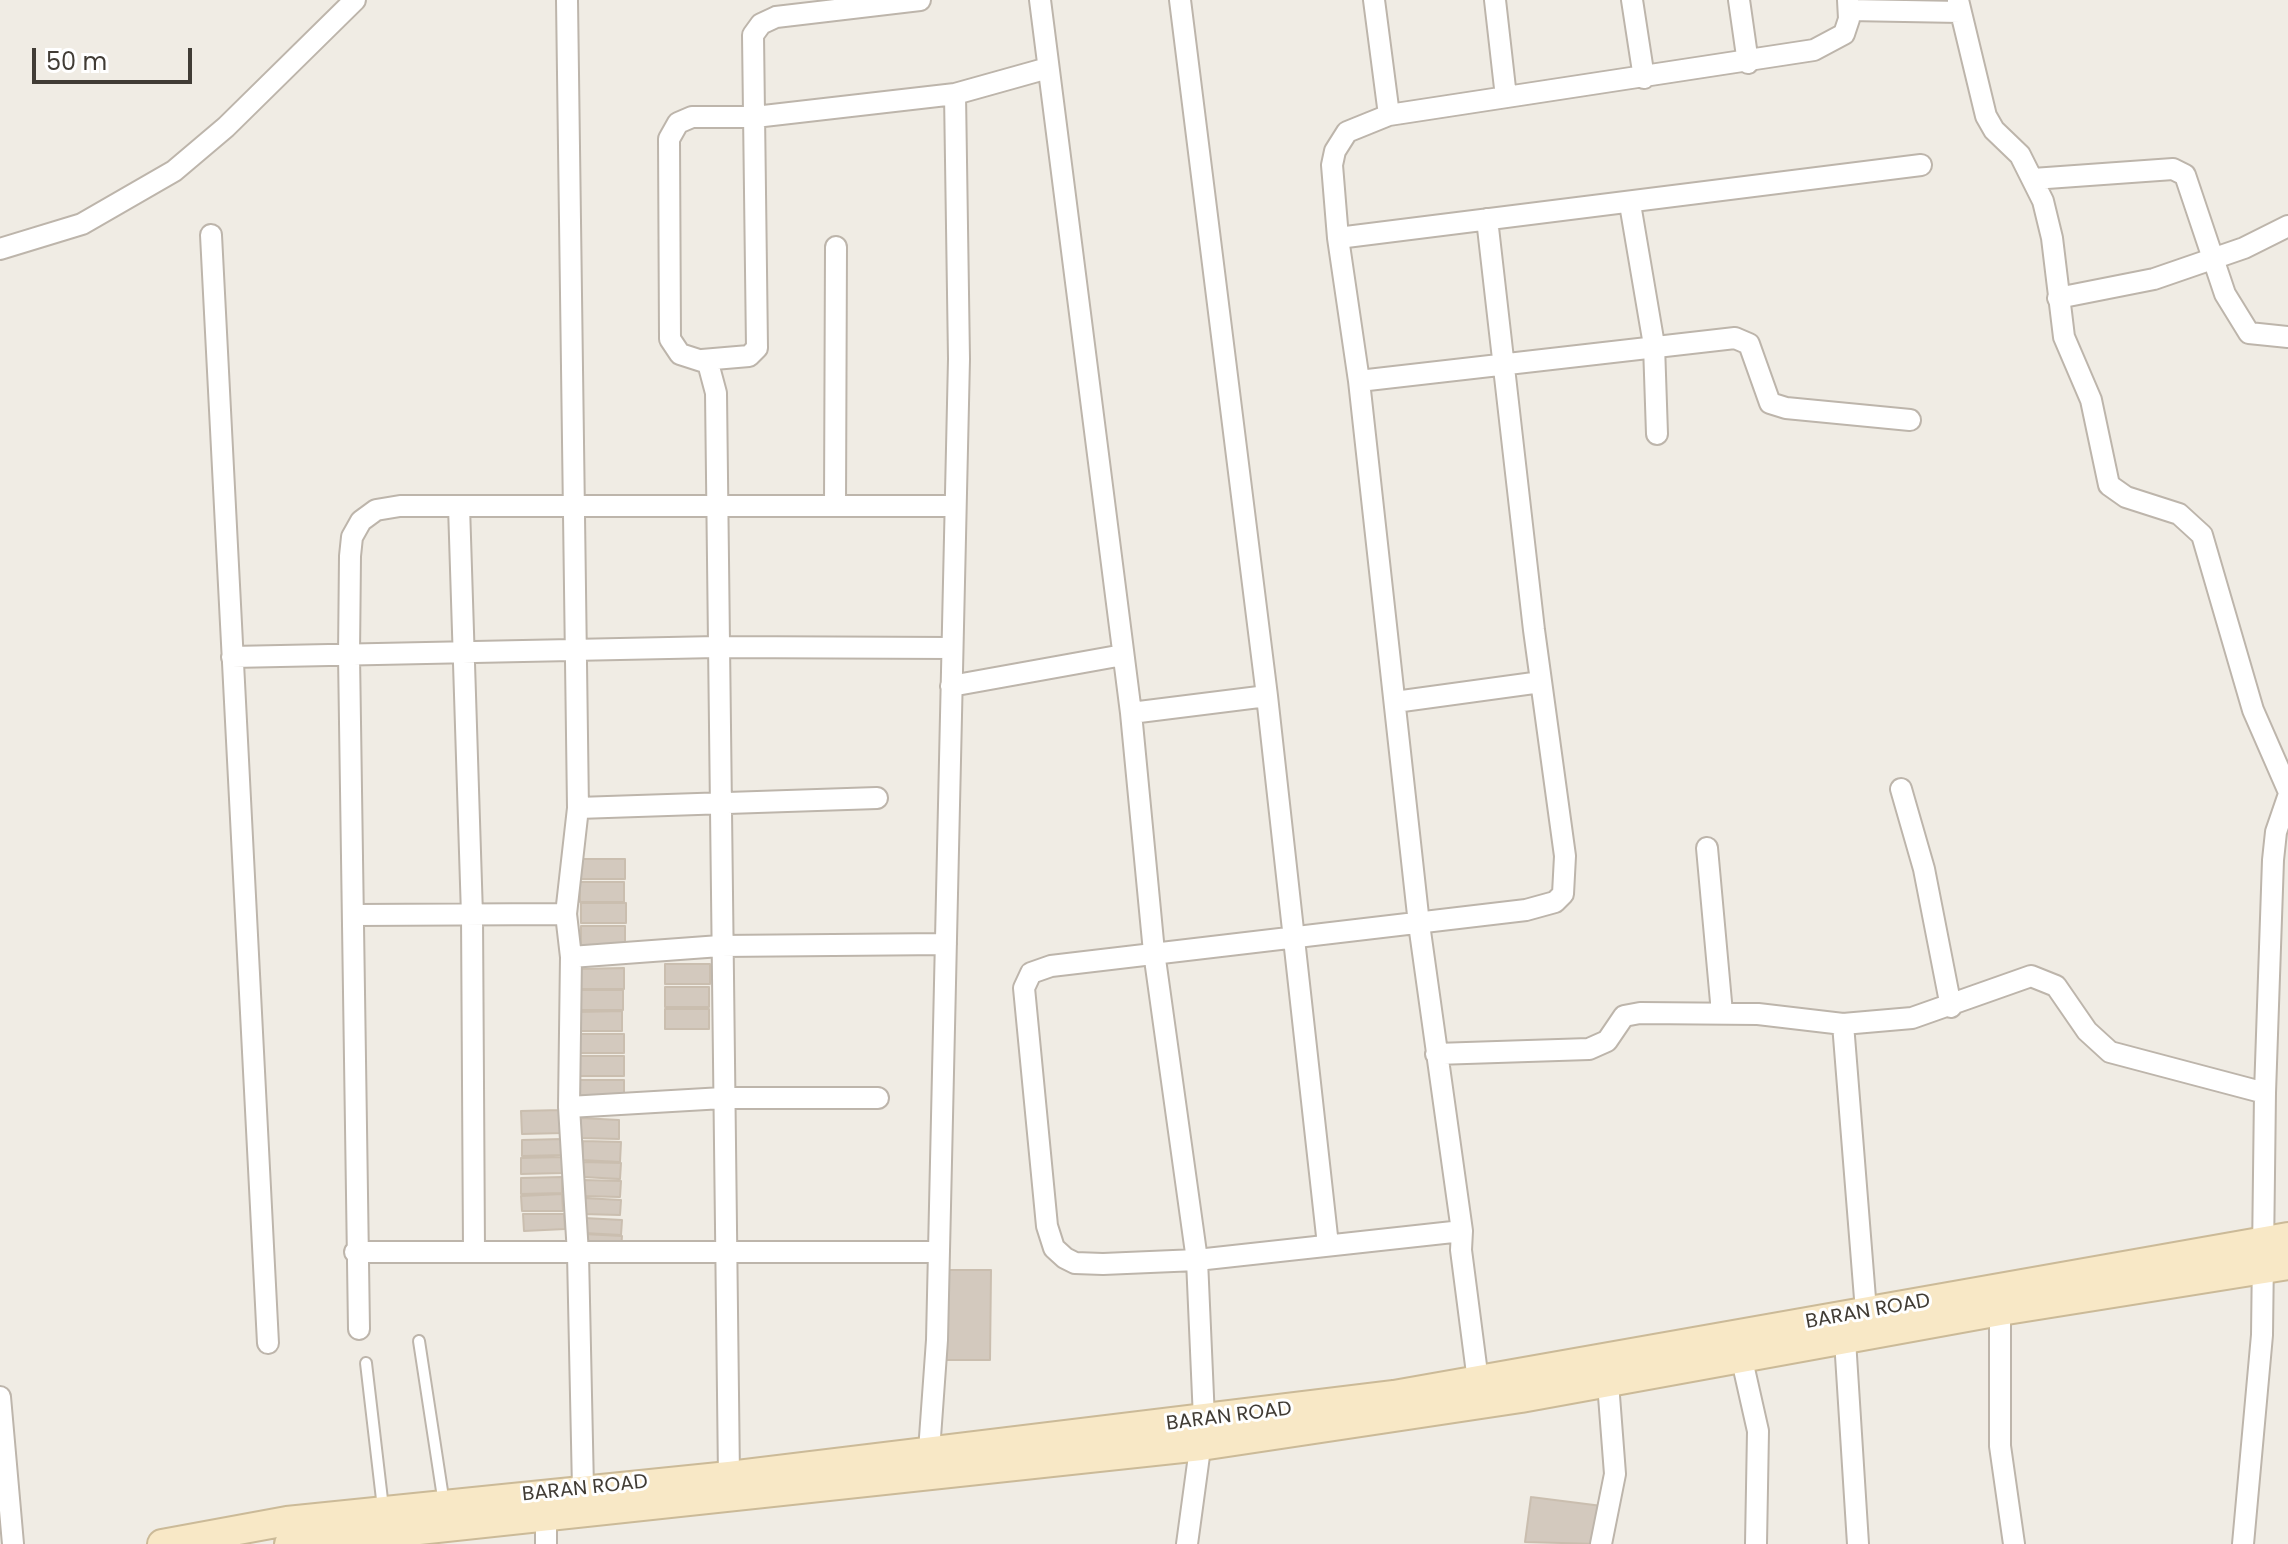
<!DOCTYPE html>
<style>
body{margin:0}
#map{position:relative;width:2288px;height:1544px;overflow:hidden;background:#f0ece4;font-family:Poppins,sans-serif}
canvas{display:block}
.scale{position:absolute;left:32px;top:48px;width:160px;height:36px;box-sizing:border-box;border:4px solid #413c35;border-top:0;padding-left:10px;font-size:24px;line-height:28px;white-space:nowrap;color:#413c35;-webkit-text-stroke:6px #fff;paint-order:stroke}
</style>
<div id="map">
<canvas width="2288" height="1544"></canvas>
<div class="scale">50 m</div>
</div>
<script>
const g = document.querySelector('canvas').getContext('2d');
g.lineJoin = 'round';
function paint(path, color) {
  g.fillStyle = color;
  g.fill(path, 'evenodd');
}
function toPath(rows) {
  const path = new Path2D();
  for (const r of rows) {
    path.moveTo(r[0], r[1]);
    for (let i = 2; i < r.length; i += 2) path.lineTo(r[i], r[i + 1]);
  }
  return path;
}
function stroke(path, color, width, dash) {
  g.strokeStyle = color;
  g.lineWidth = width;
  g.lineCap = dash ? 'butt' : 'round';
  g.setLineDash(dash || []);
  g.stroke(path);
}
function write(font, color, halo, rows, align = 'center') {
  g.font = font + ' Poppins,sans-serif';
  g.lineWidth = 6;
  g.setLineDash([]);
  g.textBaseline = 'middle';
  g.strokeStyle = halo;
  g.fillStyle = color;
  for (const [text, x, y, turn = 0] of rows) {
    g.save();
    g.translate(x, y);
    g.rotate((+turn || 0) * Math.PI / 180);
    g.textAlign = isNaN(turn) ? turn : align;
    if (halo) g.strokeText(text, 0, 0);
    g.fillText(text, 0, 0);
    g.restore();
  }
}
const building = toPath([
 [581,859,625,859,625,879,581,879,581,859],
 [580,882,624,882,624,902,580,902,580,882],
 [581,903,626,903,626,923,581,923,581,903],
 [581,926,625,926,625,945,581,946,581,926],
 [665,964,710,964,710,984,665,984,665,964],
 [624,968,624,989,579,989,579,969,624,968],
 [665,987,709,987,709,1007,665,1007,665,987],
 [579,990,623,990,623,1010,579,1010,579,990],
 [665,1009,709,1009,709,1029,665,1029,665,1009],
 [622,1011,622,1031,578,1031,578,1012,622,1011],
 [579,1034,624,1034,624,1053,579,1053,579,1034],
 [580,1056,624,1056,624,1076,580,1076,580,1056],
 [580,1080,624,1080,624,1100,580,1100,580,1080],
 [560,1110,563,1133,522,1134,521,1111,560,1110],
 [581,1118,619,1120,619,1139,581,1138,581,1118],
 [563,1139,563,1155,522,1156,522,1140,563,1139],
 [583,1141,621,1142,620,1162,582,1160,583,1141],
 [562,1157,562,1173,521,1174,521,1158,562,1157],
 [583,1162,621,1163,620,1179,583,1177,583,1162],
 [562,1177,562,1193,521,1194,521,1178,562,1177],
 [583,1180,621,1181,620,1197,583,1196,583,1180],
 [562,1194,563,1211,522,1211,521,1196,562,1194],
 [583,1198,621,1200,620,1215,582,1214,583,1198],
 [523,1214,564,1214,565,1229,524,1231,523,1214],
 [584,1218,622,1220,621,1235,584,1233,584,1218],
 [584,1234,622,1236,621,1251,584,1249,584,1234],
 [945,1270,991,1270,990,1360,944,1360,945,1270],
 [1531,1497,1602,1506,1598,1544,1525,1542,1531,1497]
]);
paint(building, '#d3c9be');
stroke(building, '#cabeaf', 2);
const lane = toPath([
 [419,1341,444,1504],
 [366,1363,383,1508]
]);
const street = toPath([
 [567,0,578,808,566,914,571,957,569,1107,578,1254,583,1489],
 [1040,0,1131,713,1154,952,1197,1260,1204,1419,1187,1544],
 [1180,0,1267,696,1328,1245],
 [1374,0,1389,115],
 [1495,0,1506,97],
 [1632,0,1644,78],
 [1739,0,1748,63],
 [1958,0,1986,116,1994,130,2020,155,2043,201,2052,238,2064,337,2091,400,2109,485,2126,497,2179,514,2202,535,2253,710,2288,790],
 [1849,10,1960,12],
 [2033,179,2173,169,2185,175,2225,294,2249,333,2288,337],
 [1630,204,1654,345,1657,434],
 [211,235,268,1343],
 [1338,238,1921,165],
 [0,249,82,224,174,171,226,127,355,0],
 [2058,298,2154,279,2244,248,2288,226],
 [702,360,749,356,757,348,753,35,761,24,776,17,920,0],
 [1359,381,1735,338,1749,344,1770,403,1786,408,1910,420],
 [459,506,472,915,474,1251],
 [835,506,836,247],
 [232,657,717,647,952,648],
 [951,686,1123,655],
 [1395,702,1541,682],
 [1131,713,1267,696],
 [1901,789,1924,869,1951,1007],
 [578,808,877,798],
 [1707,848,1722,1013],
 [354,915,566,914],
 [571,957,720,946,946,944],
 [1843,1024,1866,1311],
 [1436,1054,1589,1049,1607,1041,1624,1016,1640,1013,1758,1014,1843,1024,1912,1018,2031,976,2056,986,2087,1031,2110,1052,2265,1093],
 [569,1107,723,1098,878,1098],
 [1462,1231,1197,1260,1103,1264,1075,1263,1065,1258,1054,1248,1047,1226,1024,988,1031,973,1051,966,1526,910,1555,902,1563,894,1565,856,1534,630,1487,219],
 [355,1252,939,1252],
 [2000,1311,2000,1446,2014,1544],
 [359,1329,349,655,350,556,352,537,361,521,376,510,400,506,955,506],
 [1845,1340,1858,1544],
 [1742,1360,1758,1431,1756,1544],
 [1478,1381,1461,1250,1462,1231,1419,924,1359,381,1338,238,1332,165,1335,151,1347,132,1389,115,1814,50,1844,34,1849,19,1848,0],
 [0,1397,13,1544],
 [929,1451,937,1340,959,359,955,94],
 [729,1476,716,393,708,363,680,354,670,339,669,139,678,123,692,117,755,117,955,94,1048,68],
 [546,1516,546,1544],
 [1601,1544,1615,1474,1608,1383],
 [2243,1544,2262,1335,2265,1093,2273,860,2276,832,2288,797]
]);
const secondary = toPath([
 [162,1544,287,1521,729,1476,1394,1395,2288,1237],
 [289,1544,1201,1446,1521,1398,2000,1311,2288,1265]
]);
stroke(lane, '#bdb5ab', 14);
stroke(street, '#bdb5ab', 24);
stroke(secondary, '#cbba98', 32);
stroke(lane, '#fff', 10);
stroke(street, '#fff', 20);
stroke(secondary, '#f8e8c6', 28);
write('20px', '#413c35', '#fff', [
 ["BARAN ROAD",1868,1312,-10],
 ["BARAN ROAD",1229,1417,-7],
 ["BARAN ROAD",585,1489,-6]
]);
</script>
